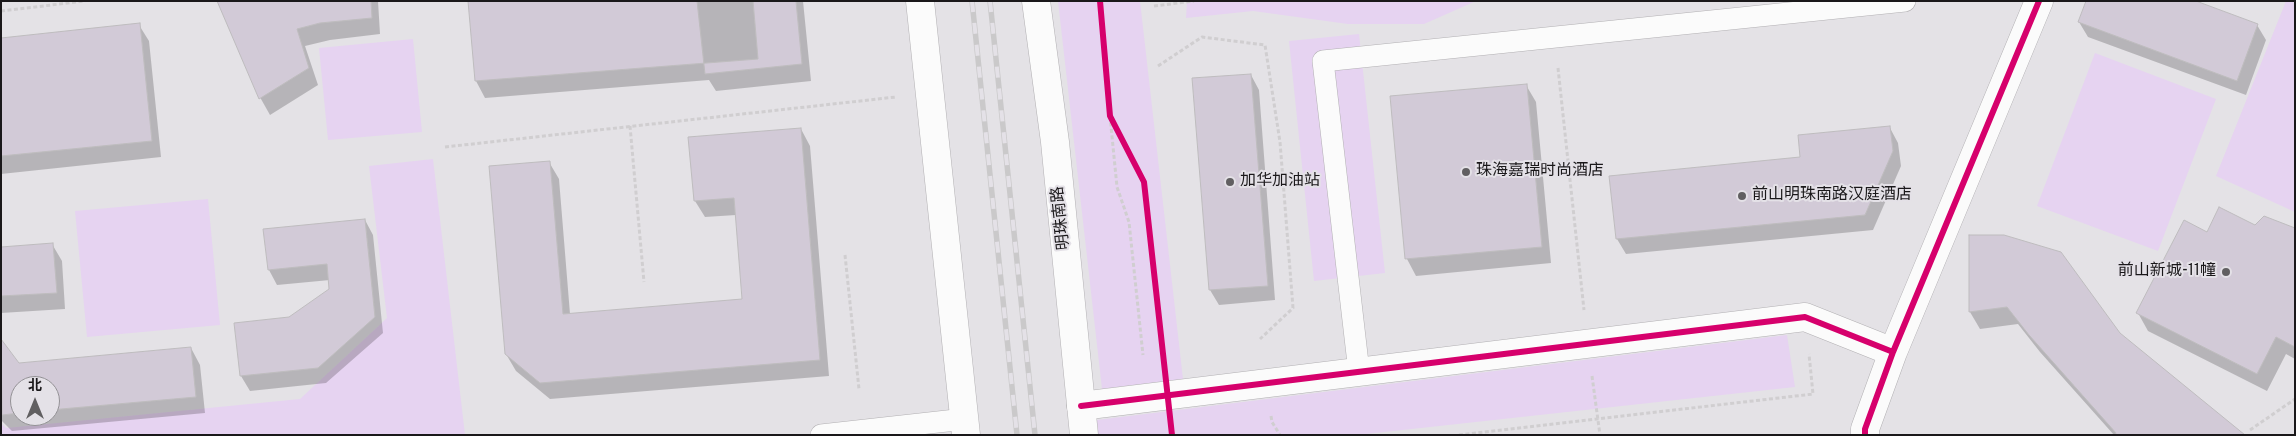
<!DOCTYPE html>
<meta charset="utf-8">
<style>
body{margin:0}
#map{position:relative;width:2296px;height:436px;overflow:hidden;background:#e4e2e6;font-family:Overpass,"Noto Sans SC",sans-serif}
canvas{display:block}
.frame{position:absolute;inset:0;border:2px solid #1a181a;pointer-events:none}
.north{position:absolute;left:10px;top:376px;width:50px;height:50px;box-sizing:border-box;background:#e4e1e7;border:1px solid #939195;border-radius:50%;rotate:0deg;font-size:14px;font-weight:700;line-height:20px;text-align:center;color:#1a181a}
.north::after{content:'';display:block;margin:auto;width:18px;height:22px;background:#615f61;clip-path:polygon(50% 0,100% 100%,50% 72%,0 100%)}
</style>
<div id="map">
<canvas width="2296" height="436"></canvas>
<div class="frame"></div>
<div class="north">北</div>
</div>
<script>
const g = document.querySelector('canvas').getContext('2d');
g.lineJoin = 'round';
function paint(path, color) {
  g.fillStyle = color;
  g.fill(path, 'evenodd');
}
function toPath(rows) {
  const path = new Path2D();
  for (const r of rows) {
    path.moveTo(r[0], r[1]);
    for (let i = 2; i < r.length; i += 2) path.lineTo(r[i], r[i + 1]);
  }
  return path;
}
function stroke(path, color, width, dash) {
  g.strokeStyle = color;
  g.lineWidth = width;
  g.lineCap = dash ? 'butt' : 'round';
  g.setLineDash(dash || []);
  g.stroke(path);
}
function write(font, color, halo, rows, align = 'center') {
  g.font = font + ' Overpass,"Noto Sans SC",sans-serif';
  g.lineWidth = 4;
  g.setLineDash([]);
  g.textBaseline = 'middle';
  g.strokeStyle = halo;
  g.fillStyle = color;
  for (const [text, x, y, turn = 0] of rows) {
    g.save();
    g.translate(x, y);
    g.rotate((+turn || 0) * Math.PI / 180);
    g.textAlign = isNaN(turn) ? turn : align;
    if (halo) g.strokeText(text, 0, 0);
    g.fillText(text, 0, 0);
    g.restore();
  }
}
paint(toPath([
 [1058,1,1140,1,1183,379,1102,389],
 [1187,1,1476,1,1424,24,1348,24,1253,11,1186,18],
 [2286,1,2295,1,2295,212,2216,176],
 [1359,34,1385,273,1314,281,1289,41],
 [413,39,422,132,328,140,319,48],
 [2095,53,2216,99,2158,251,2037,206],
 [433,159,465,435,1,435,1,424,6,428,300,399,387,318,369,166],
 [208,199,220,325,87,337,75,211],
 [1787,335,1795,387,1357,435,1098,435,1097,420]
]), '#e6d3f1');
paint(toPath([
 [218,1,378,1,380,34,330,40,305,46,318,85,270,115,261,99],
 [469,1,803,1,811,81,716,91,709,80,485,98,476,81],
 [2079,22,2257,25,2266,40,2246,95,2088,37],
 [139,25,149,41,161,157,1,174,1,39],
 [1251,75,1259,90,1275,300,1219,305,1210,290,1193,79],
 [1526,85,1536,102,1551,263,1416,276,1407,259,1392,97],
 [1890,128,1898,143,1901,166,1873,230,1626,254,1617,239,1611,177,1801,159],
 [801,129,810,146,829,376,550,399,516,371,506,354,549,162,559,179,570,314,743,300,736,215,705,217,695,201],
 [365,220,373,235,383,333,326,383,250,391,241,376,290,319,330,289,330,280,277,285,269,270],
 [2255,226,2295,229,2295,359,2286,354,2267,391,2148,331,2138,313,2208,233],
 [1970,236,2120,334,2243,435,2114,435,2040,352,2018,324,1980,329,1970,312],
 [52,244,62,261,65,309,1,313,1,248],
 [1,342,18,364,191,348,200,365,205,413,12,431,1,420],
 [20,386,50,386,50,416,20,416]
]), '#0003');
const building = toPath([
 [217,1,371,1,372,18,320,23,297,29,309,68,259,99,217,1],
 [468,1,753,1,758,59,475,81,468,1],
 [697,1,796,1,802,64,705,74,697,1],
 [2086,1,2196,1,2258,24,2237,81,2078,22,2086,1],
 [140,23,152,141,1,156,1,38,140,23],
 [1251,74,1268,286,1209,290,1192,78,1251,74],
 [1527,84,1542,247,1405,259,1390,96,1527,84],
 [1890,126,1893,151,1865,215,1616,239,1609,176,1800,157,1798,135,1890,126],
 [801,128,820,360,540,383,505,354,489,166,550,161,563,314,742,299,734,198,694,201,688,137,801,128],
 [2219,207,2255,225,2264,216,2295,228,2295,347,2276,337,2257,374,2136,313,2184,220,2207,232,2219,207],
 [365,219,375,317,318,368,240,376,234,323,289,317,329,289,327,264,268,270,263,229,365,219],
 [1969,235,2004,235,2061,252,2120,333,2245,435,2115,435,2116,433,2029,335,2007,307,1969,312,1969,235],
 [53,243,57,293,1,296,1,247,53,243],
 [1,339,19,363,191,347,196,397,50,410,50,386,20,386,20,413,2,415,1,339]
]);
paint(building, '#d2cad7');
stroke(building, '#bebcbe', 1);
const service = toPath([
 [1359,372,1323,61,1905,1],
 [821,435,965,419]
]);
const minor = toPath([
 [1081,406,1805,317,1893,352],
 [1865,435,1865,429,1893,352,2039,1]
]);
const trunk = toPath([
 [920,1,966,435],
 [1036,1,1055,142,1084,435]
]);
stroke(service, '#b2b0b3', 22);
stroke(minor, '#b2b0b3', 29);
stroke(trunk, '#b2b0b3', 29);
stroke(toPath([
 [1154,6,1194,1],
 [1,11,85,1],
 [1158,66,1202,37,1265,45,1280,142,1293,308,1260,339],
 [1558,68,1584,310],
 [1110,116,1117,187,1129,222,1143,355],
 [630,126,644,282],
 [445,147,896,97],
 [845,255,859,389],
 [1592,376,1600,435],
 [1271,416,1272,422,1280,435],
 [2250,430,2295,399],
 [1459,435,1813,394,1809,354]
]), '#d0ced0', 3, [4, 2.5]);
stroke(service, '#fbfbfb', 21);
stroke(minor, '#fbfbfb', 28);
stroke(trunk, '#fbfbfb', 28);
const rail = toPath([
 [972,1,1017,435],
 [990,1,1035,435]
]);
stroke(rail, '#cac9ca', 5.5);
stroke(rail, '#e4e1e7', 4, [11]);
stroke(toPath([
 [1100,1,1110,116,1144,182,1172,435],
 [1081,406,1805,317,1893,352],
 [1865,435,1865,429,1893,352,2039,1]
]), '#d6006c', 6);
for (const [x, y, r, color] of [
 [1466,172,5,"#615f61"],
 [1230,182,5,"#615f61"],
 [1742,196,5,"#615f61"],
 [2226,272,5,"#615f61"]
]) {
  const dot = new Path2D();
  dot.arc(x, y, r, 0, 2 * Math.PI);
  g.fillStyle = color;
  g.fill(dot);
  stroke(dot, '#e4e1e7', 2);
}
write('16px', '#1a181a', '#e4e1e7', [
 ["珠海嘉瑞时尚酒店",1476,172],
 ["加华加油站",1240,182],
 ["前山明珠南路汉庭酒店",1752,196],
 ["前山新城-11幢",2216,272,"right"]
], 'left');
write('16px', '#1a181a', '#e4e1e7', [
 ["明珠南路",1062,218,-96]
]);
</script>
